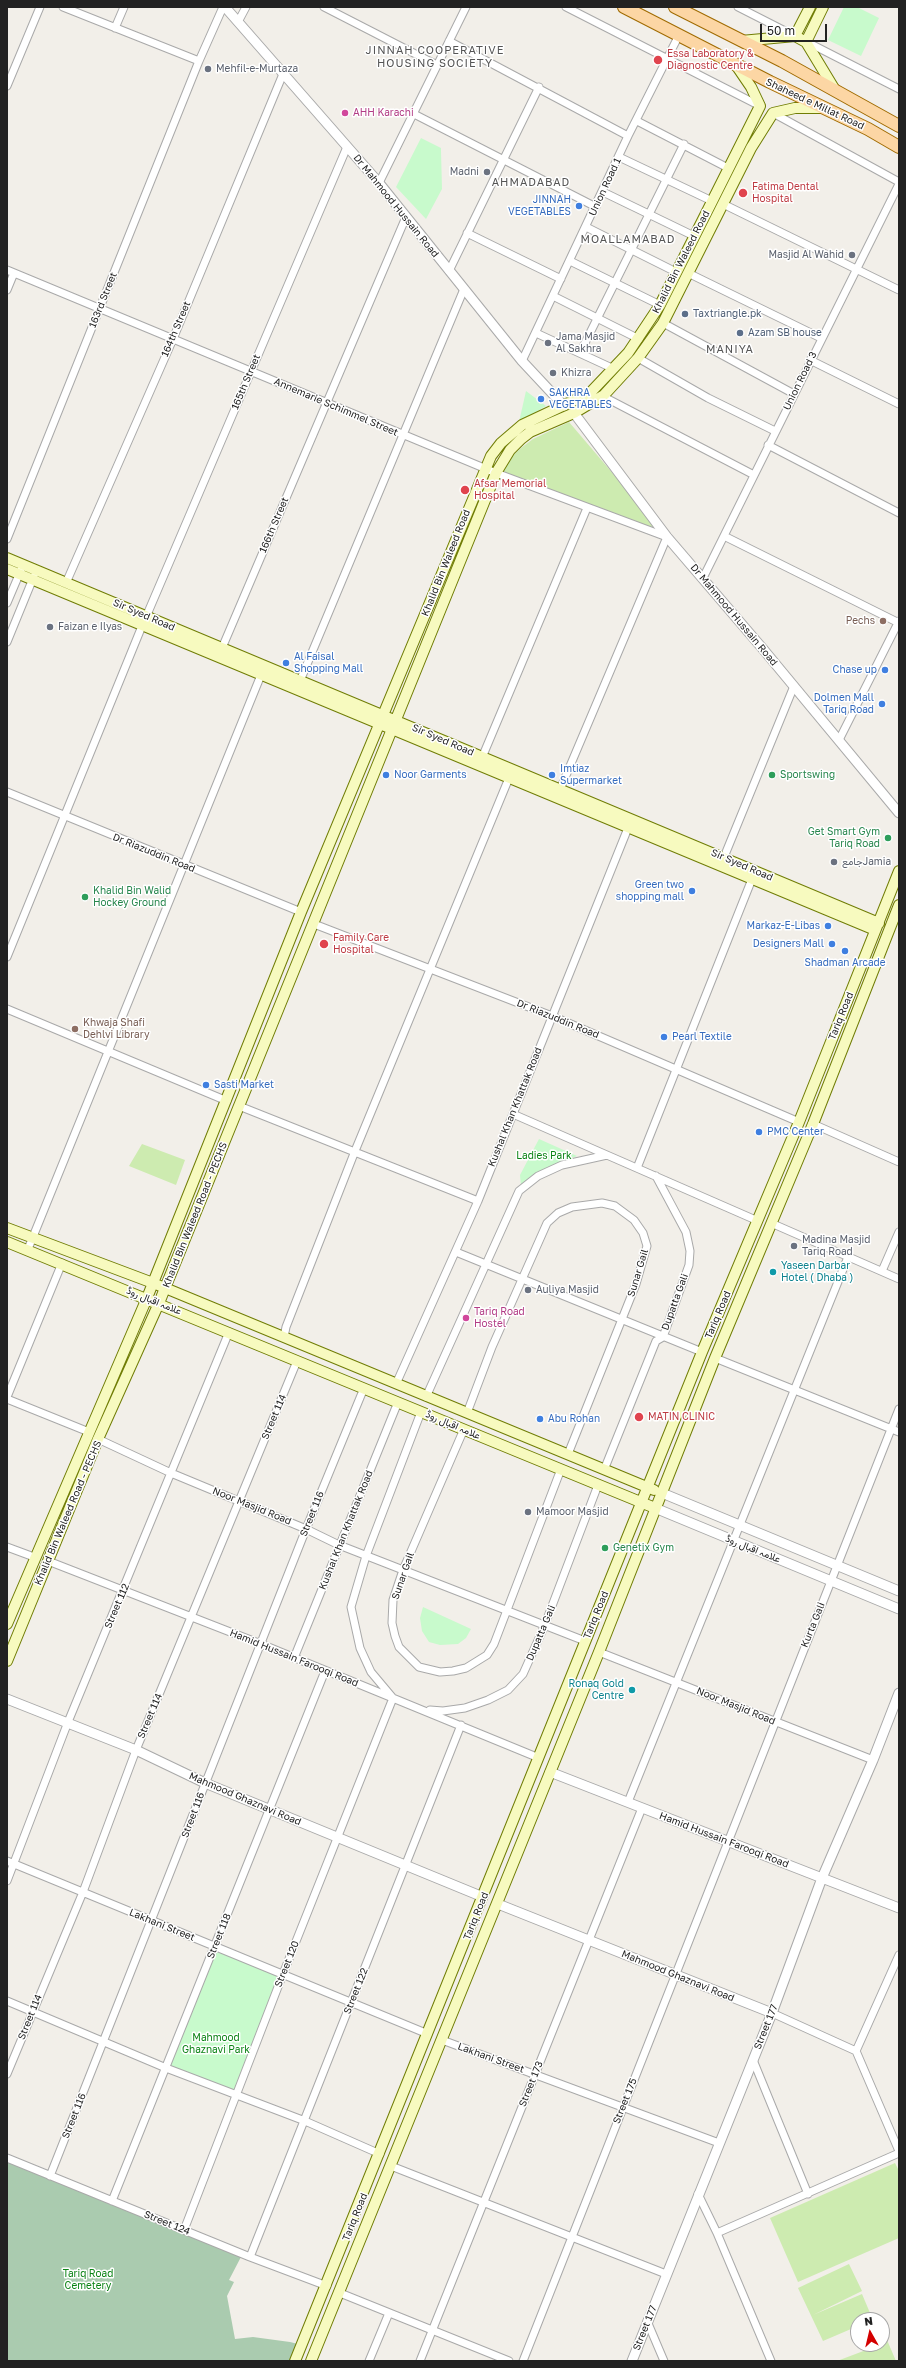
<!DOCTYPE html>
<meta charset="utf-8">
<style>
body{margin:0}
#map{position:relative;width:906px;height:2368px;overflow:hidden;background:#f2efe9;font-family:"Golos Text",sans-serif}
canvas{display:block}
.frame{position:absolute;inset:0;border:8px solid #222;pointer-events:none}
.north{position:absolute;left:850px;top:2312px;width:40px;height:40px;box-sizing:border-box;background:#fff;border:1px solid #a7a7a7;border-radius:50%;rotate:352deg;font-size:11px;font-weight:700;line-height:16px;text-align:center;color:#222}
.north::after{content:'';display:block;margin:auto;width:14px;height:18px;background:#d40000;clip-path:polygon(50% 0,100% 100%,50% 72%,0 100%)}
.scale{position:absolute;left:760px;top:24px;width:67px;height:18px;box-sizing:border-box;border:2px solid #222;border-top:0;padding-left:5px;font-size:12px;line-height:14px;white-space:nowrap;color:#222;-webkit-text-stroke:3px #fff;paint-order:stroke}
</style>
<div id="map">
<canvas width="906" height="2368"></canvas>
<div class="frame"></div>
<div class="north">N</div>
<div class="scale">50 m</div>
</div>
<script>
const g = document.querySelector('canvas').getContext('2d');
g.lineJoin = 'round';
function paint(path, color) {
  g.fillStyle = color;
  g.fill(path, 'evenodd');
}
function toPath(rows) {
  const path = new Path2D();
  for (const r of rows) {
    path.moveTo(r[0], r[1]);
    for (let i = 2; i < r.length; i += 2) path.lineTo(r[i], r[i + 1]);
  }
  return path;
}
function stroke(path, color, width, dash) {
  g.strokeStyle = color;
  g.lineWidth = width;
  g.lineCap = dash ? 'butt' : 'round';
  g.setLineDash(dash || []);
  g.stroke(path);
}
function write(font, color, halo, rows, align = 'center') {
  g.font = font + ' "Golos Text",Vazirmatn,sans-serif';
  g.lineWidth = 3;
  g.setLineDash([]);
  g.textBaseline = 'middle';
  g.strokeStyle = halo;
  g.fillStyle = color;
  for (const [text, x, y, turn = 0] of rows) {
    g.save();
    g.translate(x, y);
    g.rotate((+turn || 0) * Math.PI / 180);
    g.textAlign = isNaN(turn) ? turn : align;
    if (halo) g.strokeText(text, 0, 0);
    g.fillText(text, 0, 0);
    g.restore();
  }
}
paint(toPath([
 [569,422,667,537,500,476,507,461,521,448,533,439],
 [142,1144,185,1160,176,1185,129,1166],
 [895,2163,899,2171,899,2238,798,2282,770,2218],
 [849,2264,862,2291,813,2315,862,2294,873,2320,858,2320,858,2326,823,2341,798,2288],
 [887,2340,896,2361,837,2361,882,2344]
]), '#cdebb0');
paint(toPath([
 [7,2158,242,2255,229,2280,234,2282,227,2296,235,2339,253,2337,290,2342,302,2345,295,2361,7,2361]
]), '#aacbaf');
paint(toPath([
 [844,7,857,7,879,18,861,56,828,40],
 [421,138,441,148,441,151,442,189,426,219,396,187],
 [526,391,546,406,519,422],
 [539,1139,577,1156,533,1175,521,1186,520,1175],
 [423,1607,471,1629,466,1638,458,1644,440,1645,429,1642,422,1631,420,1618],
 [215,1947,283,1974,236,2094,166,2068]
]), '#c8facc');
const minor = toPath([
 [63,7,199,61],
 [324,7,437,65],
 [566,7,760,106],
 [738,7,795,36],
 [238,22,246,7],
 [115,28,124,7],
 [449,41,628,136],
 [807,42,899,89],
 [7,86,40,7],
 [773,113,899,182],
 [414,114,596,207],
 [637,121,728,168],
 [619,157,712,201],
 [379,183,466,7],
 [603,192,694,236],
 [723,204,899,290],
 [586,227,676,272],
 [467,233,561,279],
 [570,261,660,305],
 [7,270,496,473,667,537,559,792],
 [449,271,539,87],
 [688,273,821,338],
 [7,290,14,273],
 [553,296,639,339],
 [663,323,794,394],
 [536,333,614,369],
 [580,353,684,144],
 [638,358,708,398,775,431],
 [810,360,899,404],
 [522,361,628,136,679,35],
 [604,395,608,399,754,475],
 [768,445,899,513],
 [724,536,899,623],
 [7,539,199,61,223,7],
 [703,578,899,184],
 [66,583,173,339,283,74],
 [7,603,21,570],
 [146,617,347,147],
 [7,642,34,576],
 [222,648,406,217],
 [300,681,464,289],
 [839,740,899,621],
 [481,760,587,508],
 [7,792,301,912],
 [722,862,794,686],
 [314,924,552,1016,799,1122],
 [7,957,142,626],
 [7,1009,227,1101],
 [239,1106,478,1201],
 [513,1114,758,1221],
 [813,1124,899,1162],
 [637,1168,752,879],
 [771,1223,899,1279],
 [28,1249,261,675],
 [456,1252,702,1352],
 [882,1271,899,1232],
 [284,1337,286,1327,355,1151,509,778],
 [715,1358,899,1432],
 [396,1384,478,1201,628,828],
 [7,1397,62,1263],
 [426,1397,519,1191,538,1176,562,1165,607,1155],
 [7,1399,89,1432],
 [467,1413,492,1347,547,1223,558,1213,572,1207,602,1203,615,1206,634,1220,643,1233,647,1246,636,1284,568,1454],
 [464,1429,403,1570,393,1600,392,1623,395,1636,399,1647,419,1667,440,1672,453,1671,466,1668,487,1655,494,1644,561,1469],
 [98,1439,171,1473,306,1529,339,1545,585,1641],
 [604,1470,656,1341,663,1337,689,1265,690,1251,686,1232,656,1176],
 [7,1547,34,1557],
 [48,1561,261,1644,539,1758],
 [599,1652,873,1760],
 [294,1658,398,1402],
 [392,1697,371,1672,360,1648,351,1607,366,1556,421,1412],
 [430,1710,443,1711,465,1708,488,1700,508,1690,523,1674,544,1627,598,1485],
 [628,1802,848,1257],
 [7,1861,428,2034],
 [7,1881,68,1722,229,1332],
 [7,2001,166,2068,305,2121,380,2154],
 [772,2013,856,2051],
 [442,2040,719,2143],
 [856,2051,899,2151],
 [856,2051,899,1955],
 [753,2060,808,2194],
 [7,2074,83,1892,136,1750,297,1361],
 [7,2158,250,2257,327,2286],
 [391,2166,666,2274],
 [50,2176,306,1529,364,1388],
 [698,2194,717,2233,771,2361],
 [112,2201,325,1671],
 [184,2230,283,1974,393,1698],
 [717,2233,899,2153],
 [250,2257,461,1725],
 [340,2293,509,2361],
 [647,2321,664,2361],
 [369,2361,389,2313],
 [420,2361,642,1808],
 [523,2361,899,1409]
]);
const tertiary = toPath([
 [225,7,379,183,522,361,564,406],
 [574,413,667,537,763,649,899,813],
 [662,1493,899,1591],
 [655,1508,899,1609],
 [7,1699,136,1750,205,1783,483,1897],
 [550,1772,899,1908],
 [498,1904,772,2013],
 [632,2361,772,2013,822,1878,873,1760,899,1693]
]);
const secondary = toPath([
 [795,36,806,42,835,90],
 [795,36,810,7],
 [741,41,795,36],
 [806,42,823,7],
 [736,65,751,87,760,106],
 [773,113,795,108,821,108],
 [7,558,879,923],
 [7,569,875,930],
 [7,1228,153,1283,654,1490],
 [7,1242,655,1508],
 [7,1624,147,1298,301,912,491,456,501,443,522,425,590,393,628,353,660,305,760,106],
 [7,1661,98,1439,159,1303,496,473,510,450,521,439,530,432,574,413,604,395,638,358,663,323,751,148,773,113],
 [295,2361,702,1352,799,1122,899,871],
 [311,2361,599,1652,715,1358,813,1124,899,905]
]);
const primary = toPath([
 [624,7,770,82,868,129,899,147],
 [675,7,782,61,899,126]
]);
stroke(minor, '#a9a9a9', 9);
stroke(tertiary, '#a9a9a9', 11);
stroke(secondary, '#707d05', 12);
stroke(primary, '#a06b00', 14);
stroke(minor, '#fff', 7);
stroke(tertiary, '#fff', 9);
stroke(secondary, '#f7fabf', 10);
stroke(primary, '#fcd6a4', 12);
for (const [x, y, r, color] of [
 [658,60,5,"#e0444e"],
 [208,69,4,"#6b7280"],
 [345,113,4,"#d1479c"],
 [487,172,4,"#6b7280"],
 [743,193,5,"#e0444e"],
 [579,206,4,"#3f7fe0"],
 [852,255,4,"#6b7280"],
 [685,314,4,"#5c6f8a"],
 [740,333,4,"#5c6f8a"],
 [548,343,4,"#6b7280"],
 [553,373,4,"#6b7280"],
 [541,399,4,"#3f7fe0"],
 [465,490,5,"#e0444e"],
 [883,621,4,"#8d6e63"],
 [50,627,4,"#6b7280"],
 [286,663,4,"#3f7fe0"],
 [885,670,4,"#3f7fe0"],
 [882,704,4,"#3f7fe0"],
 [386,775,4,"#3f7fe0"],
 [552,775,4,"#3f7fe0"],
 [772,775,4,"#2e9e5b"],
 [888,838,4,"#2e9e5b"],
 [834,862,4,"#6b7280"],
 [692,891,4,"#3f7fe0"],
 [85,897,4,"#2e9e5b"],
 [828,926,4,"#3f7fe0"],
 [324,944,5,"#e0444e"],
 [832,944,4,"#3f7fe0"],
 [845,951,4,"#3f7fe0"],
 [75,1029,4,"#8d6e63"],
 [664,1037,4,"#3f7fe0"],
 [206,1085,4,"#3f7fe0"],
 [759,1132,4,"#3f7fe0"],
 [794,1246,4,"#6b7280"],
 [773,1272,4,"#0f9aa8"],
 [528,1290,4,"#6b7280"],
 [466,1318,4,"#d1479c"],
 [639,1417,5,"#e0444e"],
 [540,1419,4,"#3f7fe0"],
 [528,1512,4,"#6b7280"],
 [605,1548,4,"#2e9e5b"],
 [632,1690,4,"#0f9aa8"]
]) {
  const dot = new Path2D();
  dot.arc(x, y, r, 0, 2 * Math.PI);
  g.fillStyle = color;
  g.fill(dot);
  stroke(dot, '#fff', 1.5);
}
write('10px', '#be3a42', '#fff', [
 ["Essa Laboratory &",667,54],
 ["Diagnostic Centre",667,66],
 ["Fatima Dental",752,187],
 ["Hospital",752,199],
 ["Afsar Memorial",474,484],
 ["Hospital",474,496],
 ["Family Care",333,938],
 ["Hospital",333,950],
 ["MATIN CLINIC",648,1417]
], 'left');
write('10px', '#5b616d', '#fff', [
 ["Mehfil-e-Murtaza",216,69],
 ["Madni",479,172,"right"],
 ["Masjid Al Wahid",844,255,"right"],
 ["Jama Masjid",556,337],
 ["Al Sakhra",556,349],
 ["Khizra",561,373],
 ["Faizan e Ilyas",58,627],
 ["جامعJamia",842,862],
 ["Madina Masjid",802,1240],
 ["Tariq Road",802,1252],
 ["Auliya Masjid",536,1290],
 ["Mamoor Masjid",536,1512]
], 'left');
write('10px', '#222', '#fff', [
 ["Shaheed e Millat Road",815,104,25],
 ["Union Road 1",605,187,-65],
 ["Dr Mahmood Hussain Road",396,206,51],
 ["Khalid Bin Waleed Road",681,262,-63],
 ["163rd Street",103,300,-68],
 ["164th Street",176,329,-67],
 ["Union Road 3",800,381,-64],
 ["165th Street",246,382,-67],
 ["Annemarie Schimmel Street",336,407,23],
 ["166th Street",274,525,-67],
 ["Khalid Bin Waleed Road",446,563,-68],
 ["Sir Syed Road",144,615,23],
 ["Dr Mahmood Hussain Road",734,615,50],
 ["Sir Syed Road",443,740,23],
 ["Dr Riazuddin Road",154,853,22],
 ["Sir Syed Road",742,865,23],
 ["Tariq Road",841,1016,-68],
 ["Dr Riazuddin Road",558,1019,22],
 ["Kushal Khan Khattak Road",515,1107,-68],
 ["Khalid Bin Waleed Road - PECHS",195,1215,-68],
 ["Sunar Gail",638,1273,-73],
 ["علامہ اقبال روڈ",154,1301,22],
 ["Dupatta Gali",675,1302,-70],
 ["Tariq Road",718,1315,-67],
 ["Street 114",274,1417,-67],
 ["علامہ اقبال روڈ",453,1425,23],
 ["Noor Masjid Road",252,1506,22],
 ["Khalid Bin Waleed Road - PECHS",68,1513,-67],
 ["Street 116",312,1514,-68],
 ["Kushal Khan Khattak Road",346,1530,-68],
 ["علامہ اقبال روڈ",753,1549,22],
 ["Sunar Gail",403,1576,-71],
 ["Street 112",117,1606,-67],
 ["Tariq Road",596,1615,-68],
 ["Kurta Gali",813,1625,-68],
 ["Dupatta Gali",541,1633,-67],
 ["Hamid Hussain Farooqi Road",294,1658,22],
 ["Noor Masjid Road",736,1706,22],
 ["Street 114",150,1716,-67],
 ["Mahmood Ghaznavi Road",245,1799,23],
 ["Street 116",193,1815,-69],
 ["Hamid Hussain Farooqi Road",724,1840,21],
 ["Tariq Road",476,1916,-68],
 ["Lakhani Street",162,1925,22],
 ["Street 118",219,1936,-68],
 ["Street 120",287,1964,-68],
 ["Mahmood Ghaznavi Road",678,1976,22],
 ["Street 122",356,1991,-68],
 ["Street 114",30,2017,-68],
 ["Street 177",766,2027,-68],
 ["Lakhani Street",491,2058,20],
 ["Street 173",531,2084,-68],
 ["Street 175",625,2101,-68],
 ["Street 116",74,2116,-68],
 ["Tariq Road",355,2217,-68],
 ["Street 124",167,2223,22],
 ["Street 177",645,2328,-68]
]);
write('10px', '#b23c85', '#fff', [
 ["AHH Karachi",353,113],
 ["Tariq Road",474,1312],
 ["Hostel",474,1324]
], 'left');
write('10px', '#366cbe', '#fff', [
 ["JINNAH",571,200,"right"],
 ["VEGETABLES",571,212,"right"],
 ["SAKHRA",549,393],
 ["VEGETABLES",549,405],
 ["Al Faisal",294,657],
 ["Shopping Mall",294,669],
 ["Chase up",877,670,"right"],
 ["Dolmen Mall",874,698,"right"],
 ["Tariq Road",874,710,"right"],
 ["Imtiaz",560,769],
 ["Supermarket",560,781],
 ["Noor Garments",394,775],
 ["Green two",684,885,"right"],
 ["shopping mall",684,897,"right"],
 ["Markaz-E-Libas",820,926,"right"],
 ["Designers Mall",824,944,"right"],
 ["Shadman Arcade",845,963,"center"],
 ["Pearl Textile",672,1037],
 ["Sasti Market",214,1085],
 ["PMC Center",767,1132],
 ["Abu Rohan",548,1419]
], 'left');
write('10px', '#4e5e75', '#fff', [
 ["Taxtriangle.pk",693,314],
 ["Azam SB house",748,333]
], 'left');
write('10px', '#785e54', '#fff', [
 ["Pechs",875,621],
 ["Khwaja Shafi",83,1023,"left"],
 ["Dehlvi Library",83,1035,"left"]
], 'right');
write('10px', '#27864d', '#fff', [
 ["Sportswing",780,775],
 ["Get Smart Gym",880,832,"right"],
 ["Tariq Road",880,844,"right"],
 ["Khalid Bin Walid",93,891],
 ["Hockey Ground",93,903],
 ["Genetix Gym",613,1548]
], 'left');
write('10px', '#0c8416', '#fff', [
 ["Ladies Park",544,1156],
 ["Mahmood",216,2038],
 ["Ghaznavi Park",216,2050],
 ["Tariq Road",88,2274],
 ["Cemetery",88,2286]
]);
write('10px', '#0d838f', '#fff', [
 ["Yaseen Darbar",781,1266],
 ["Hotel ( Dhaba )",781,1278],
 ["Ronaq Gold",624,1684,"right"],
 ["Centre",624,1696,"right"]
], 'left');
g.letterSpacing = '1px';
write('11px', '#555', '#fff', [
 ["JINNAH COOPERATIVE",435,51],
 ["HOUSING SOCIETY",435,64],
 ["AHMADABAD",531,183],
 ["MOALLAMABAD",628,240],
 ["MANIYA",730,350]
]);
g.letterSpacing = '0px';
</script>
